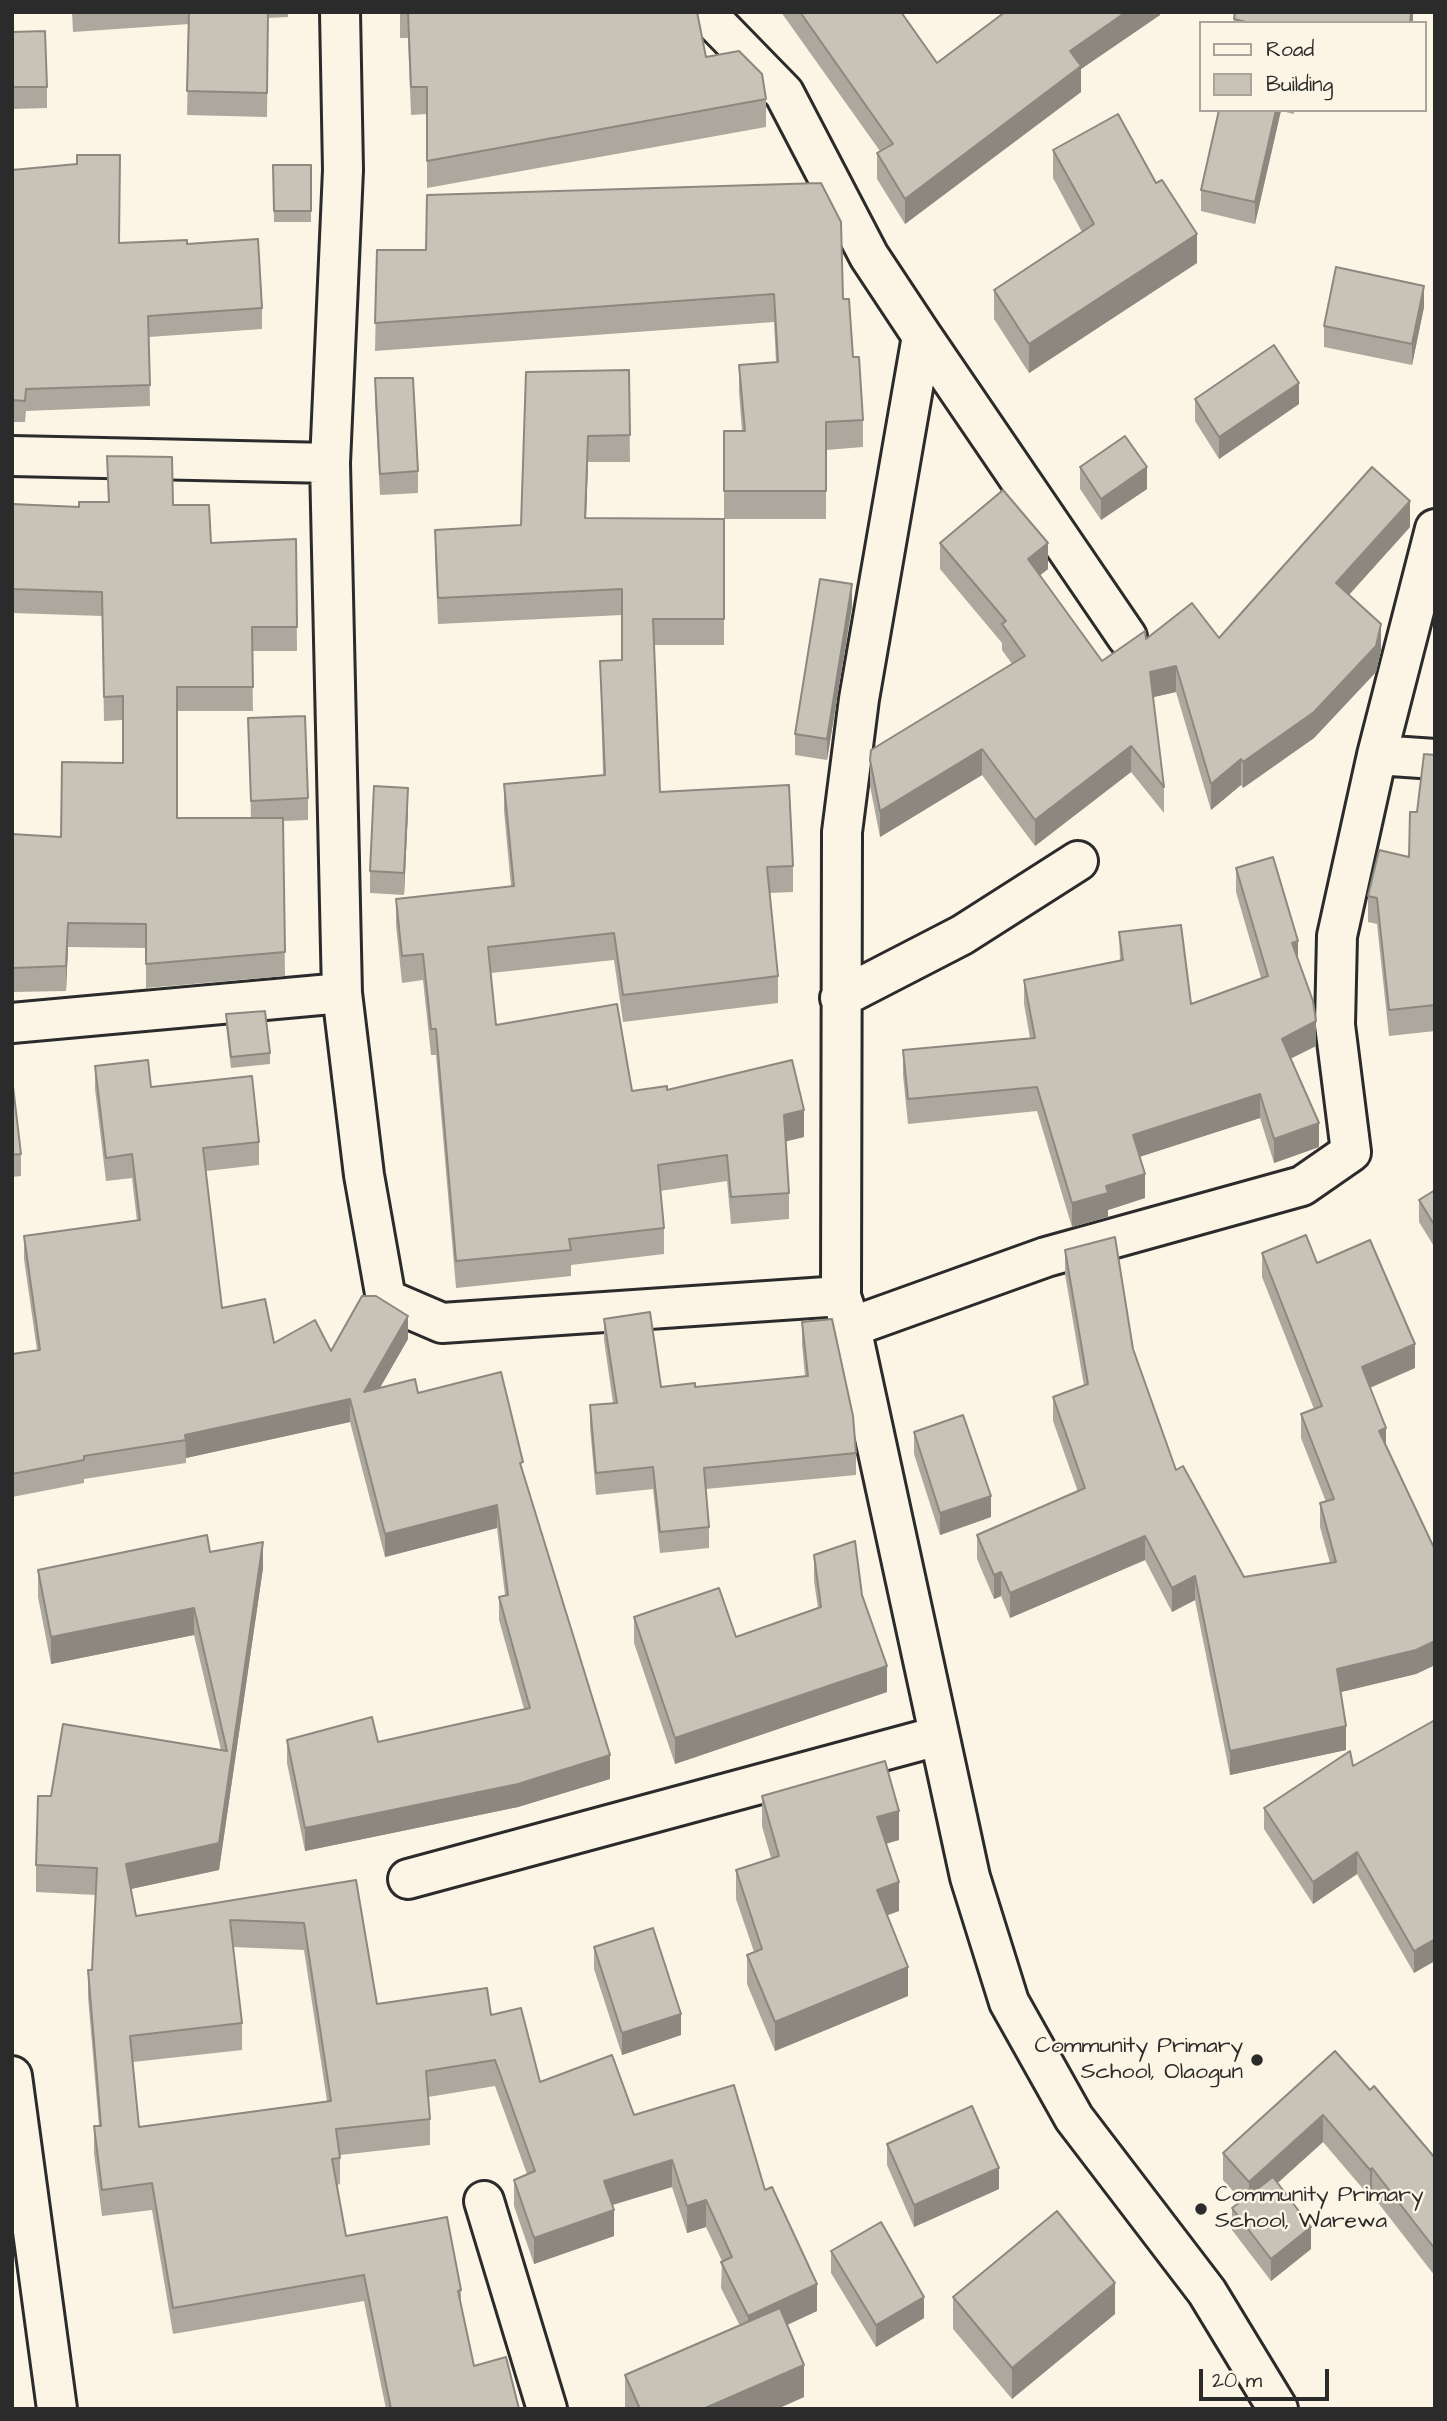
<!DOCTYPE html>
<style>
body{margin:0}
#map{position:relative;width:1447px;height:2421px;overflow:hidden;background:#fcf5e5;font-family:"Architects Daughter",sans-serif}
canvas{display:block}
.frame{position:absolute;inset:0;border:14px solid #2b2b2b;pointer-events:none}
.legend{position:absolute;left:1199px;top:21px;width:228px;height:91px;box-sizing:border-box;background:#fcf5e5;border:2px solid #a8a49b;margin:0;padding:9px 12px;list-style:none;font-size:21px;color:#2b2b2b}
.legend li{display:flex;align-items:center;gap:14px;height:35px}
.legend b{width:35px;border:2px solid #a8a49b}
.scale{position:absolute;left:1199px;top:2369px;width:130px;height:32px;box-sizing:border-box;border:4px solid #2b2b2b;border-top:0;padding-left:9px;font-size:21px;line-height:24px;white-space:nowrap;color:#2b2b2b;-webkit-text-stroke:5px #fcf5e5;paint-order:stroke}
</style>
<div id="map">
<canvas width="1447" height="2421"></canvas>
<div class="frame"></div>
<ul class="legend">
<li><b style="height:9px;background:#fcf5e5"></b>Road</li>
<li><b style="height:19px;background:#c8c3b7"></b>Building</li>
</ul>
<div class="scale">20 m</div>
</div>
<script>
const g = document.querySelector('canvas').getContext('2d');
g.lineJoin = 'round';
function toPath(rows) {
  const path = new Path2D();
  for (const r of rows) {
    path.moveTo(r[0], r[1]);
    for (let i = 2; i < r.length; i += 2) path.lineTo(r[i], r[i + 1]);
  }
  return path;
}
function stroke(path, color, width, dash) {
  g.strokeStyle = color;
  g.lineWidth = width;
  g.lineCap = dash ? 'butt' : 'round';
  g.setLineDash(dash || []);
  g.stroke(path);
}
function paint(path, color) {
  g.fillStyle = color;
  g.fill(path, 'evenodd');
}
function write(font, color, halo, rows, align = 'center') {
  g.font = font + ' "Architects Daughter",sans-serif';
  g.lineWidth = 5;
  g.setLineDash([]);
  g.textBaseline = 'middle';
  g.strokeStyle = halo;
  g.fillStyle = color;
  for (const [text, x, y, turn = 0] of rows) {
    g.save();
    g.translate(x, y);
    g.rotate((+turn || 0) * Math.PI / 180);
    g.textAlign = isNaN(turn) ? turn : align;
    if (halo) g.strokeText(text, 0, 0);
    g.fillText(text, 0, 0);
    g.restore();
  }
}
const minor = toPath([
 [340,12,343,170,330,463,342,993,364,1175,386,1299,442,1323,841,1296],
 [705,12,784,93,869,256,922,336,859,699,842,832,841,1296,851,1327,970,1877,1009,2002,1074,2118,1207,2292,1278,2409],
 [922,336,1127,637],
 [12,456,330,463],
 [1377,755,1435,759],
 [840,998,962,935,1078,861],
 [12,1023,342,993],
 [851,1327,1046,1257,1302,1186,1351,1152,1335,1025,1337,936,1377,755,1435,529],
 [408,1879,938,1736],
 [12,2076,57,2409],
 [484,2201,547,2409]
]);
stroke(minor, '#2b2b2b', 44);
stroke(minor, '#fcf5e5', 38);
paint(toPath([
 [72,12,288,12,288,17,268,18,267,117,187,115,189,24,73,32],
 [400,12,697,12,706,57,766,99,766,127,427,188,427,114,411,115,408,38,400,38],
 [781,12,901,12,937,63,1160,12,1160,15,1081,69,1081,92,905,224,877,179,877,153,880,151],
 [1413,12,1413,23,1234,23,1234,19],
 [12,32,47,87,47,108,12,109],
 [1219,110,1294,110,1294,114,1281,111,1255,224,1201,211,1201,190],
 [1053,150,1197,263,1029,373,994,319,994,290,1082,232,1053,178],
 [273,165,311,165,311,222,274,222],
 [12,170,119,243,187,244,262,308,262,329,149,337,150,406,26,411,25,422,12,422],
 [377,250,843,299,863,420,863,447,826,450,826,519,724,519,724,431,742,431,739,392,739,365,776,362,774,322,375,351],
 [1424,307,1412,365,1324,347,1324,326],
 [629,370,630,462,588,462,586,518,724,519,724,645,654,645,660,792,793,866,793,892,769,893,778,976,778,1003,623,1022,614,960,491,973,496,1025,632,1091,667,1090,804,1137,785,1141,789,1193,789,1219,731,1224,727,1181,660,1191,664,1228,664,1254,571,1265,571,1276,456,1288,436,1055,431,1055,423,980,402,983,396,925,396,899,511,886,504,811,504,784,603,775,600,661,622,660,622,615,438,624,435,556,435,530,521,525],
 [375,378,418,471,418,493,380,495,375,400],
 [1195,399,1299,404,1219,459,1195,421],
 [107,456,173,505,211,543,296,539,297,651,252,651,253,711,177,711,177,818,251,818,248,718,308,798,308,820,283,821,285,976,146,988,146,948,68,947,66,991,12,992,12,834,61,837,123,763,123,720,104,721,102,616,12,613,12,504,79,507,108,502],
 [1080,467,1147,489,1101,520,1080,489],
 [1410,527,1349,595,1381,650,1376,672,1314,738,1243,788,1241,785,1211,810,1176,692,1153,697,1164,787,1164,813,1131,772,1035,846,982,775,880,837,870,786,870,760,1012,664,1002,650,1002,643,940,569,940,543,1048,569,1040,575,1102,661,1146,639,1219,638],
 [852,606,827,760,795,755,795,734],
 [1435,755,1435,1031,1389,1036,1377,924,1368,922,1368,896,1409,857,1417,812],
 [408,810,404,895,370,893,370,871],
 [1236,868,1298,962,1316,1046,1291,1058,1319,1147,1274,1163,1260,1118,1139,1157,1145,1198,1108,1210,1108,1217,1072,1227,1037,1111,908,1124,903,1075,903,1050,1030,1038,1024,1004,1024,980,1120,961,1119,932,1191,1004,1261,978,1236,892],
 [226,1014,270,1053,270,1064,231,1068,226,1026],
 [95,1066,151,1087,259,1142,259,1165,206,1171,222,1308,274,1343,331,1351,408,1339,380,1388,418,1393,523,1474,610,1779,518,1807,305,1851,287,1763,287,1740,378,1742,524,1709,499,1620,499,1597,505,1595,497,1528,385,1557,350,1422,186,1458,186,1463,84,1479,84,1483,12,1497,12,1354,37,1350,24,1259,24,1236,137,1221,132,1178,106,1181,95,1089],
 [12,1078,21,1154,21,1176,12,1177],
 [1435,1190,1435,1248,1419,1222,1419,1200],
 [1065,1250,1133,1349,1176,1470,1244,1577,1330,1563,1320,1527,1320,1503,1326,1502,1301,1438,1301,1414,1314,1409,1262,1277,1262,1253,1317,1263,1415,1368,1370,1388,1386,1445,1435,1550,1435,1665,1416,1674,1341,1692,1346,1750,1230,1775,1195,1600,1172,1612,1145,1560,1010,1618,1001,1596,994,1599,977,1559,977,1535,1078,1492,1053,1421,1053,1397,1084,1386,1065,1274],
 [604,1319,661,1387,695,1387,805,1376,802,1344,802,1322,856,1453,856,1475,706,1489,709,1527,709,1548,660,1553,653,1489,596,1495,590,1427,590,1405,613,1403,604,1340],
 [914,1432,991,1517,940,1535,914,1454],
 [210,1552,263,1568,219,1870,131,1889,136,1916,356,1880,377,2004,491,2015,540,2082,634,2115,765,2190,817,2311,787,2325,804,2397,777,2409,626,2409,625,2406,625,2375,740,2326,721,2288,722,2261,706,2227,687,2233,672,2187,613,2205,614,2236,534,2264,514,2206,514,2180,527,2174,495,2086,428,2097,430,2119,430,2145,340,2155,340,2184,337,2185,346,2236,461,2290,461,2304,474,2366,519,2409,386,2409,364,2301,173,2334,152,2210,102,2216,94,2153,94,2126,99,2126,88,1997,88,1970,92,1970,96,1895,36,1892,36,1865,51,1796,221,1750,194,1635,51,1664,38,1597,38,1570],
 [233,1947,304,1950,327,2101,139,2127,133,2062,242,2050,242,2023],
 [814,1555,862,1595,887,1692,675,1764,634,1643,634,1617,736,1637,818,1608,814,1581],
 [1435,1720,1414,1973,1357,1874,1313,1904,1264,1829,1264,1808,1353,1766],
 [762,1796,899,1840,886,1844,899,1911,887,1915,908,1996,775,2051,747,1984,747,1955,754,1952,736,1899,736,1870,771,1858,762,1826],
 [594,1947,681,2035,622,2055,594,1969],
 [1370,2090,1435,2158,1435,2276,1372,2195,1370,2197,1323,2142,1277,2183,1311,2249,1271,2281,1232,2230,1232,2208,1242,2201,1223,2180,1223,2153],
 [887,2144,999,2189,914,2227,887,2165],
 [831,2251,924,2318,876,2347,831,2273],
 [953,2297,1115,2314,1012,2399,953,2329]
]), '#aca89d');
paint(toPath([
 [1126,12,1160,12,1160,15,1081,69,1081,92,905,224,905,199,1070,51],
 [1411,12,1413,12,1413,23,1410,23],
 [1276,110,1281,110,1255,224,1255,202],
 [1197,234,1197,263,1029,373,1029,344],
 [1424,286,1424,307,1412,365,1412,344],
 [1299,383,1299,404,1219,459,1219,437],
 [588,436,588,462,585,545,585,518],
 [1147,467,1147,489,1101,520,1101,499],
 [1410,501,1410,527,1336,609,1336,583],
 [1048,543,1048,569,1028,585,1028,559],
 [852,584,852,606,827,760,827,739],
 [1381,624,1381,650,1376,672,1314,738,1243,788,1243,762],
 [1176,666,1176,692,1150,698,1150,672],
 [1131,746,1131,772,1035,846,1035,820],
 [982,749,982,775,880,837,880,811],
 [1241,759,1241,785,1211,810,1211,784],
 [408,788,408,810,404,895,404,873],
 [68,923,68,947,66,991,66,966],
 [1298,941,1298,965,1292,943],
 [1316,1021,1316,1046,1282,1063,1282,1039],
 [1260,1094,1260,1118,1133,1159,1133,1135],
 [804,1110,804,1137,784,1142,784,1115],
 [1319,1123,1319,1147,1274,1163,1274,1139],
 [1145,1174,1145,1198,1108,1210,1108,1217,1072,1227,1072,1203,1106,1186],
 [408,1316,408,1339,364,1415,364,1392],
 [1415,1344,1415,1368,1362,1391,1362,1367],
 [350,1399,350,1422,186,1458,185,1435],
 [1386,1428,1386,1452,1379,1431],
 [991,1496,991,1517,940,1535,940,1513],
 [497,1505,497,1528,385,1557,385,1534],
 [1145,1536,1145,1560,1010,1618,1010,1593],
 [263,1542,263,1568,219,1870,126,1890,126,1864,219,1843],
 [1001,1572,1001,1596,994,1599,994,1575],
 [1195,1576,1195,1600,1172,1612,1172,1588],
 [194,1608,194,1635,51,1664,51,1637],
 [1435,1641,1435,1665,1416,1674,1337,1693,1337,1669],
 [887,1666,887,1692,675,1764,675,1738],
 [1346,1726,1346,1750,1230,1775,1230,1751],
 [610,1755,610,1779,518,1807,305,1851,305,1828],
 [899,1811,899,1840,877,1846,877,1817],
 [1357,1852,1357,1874,1313,1904,1313,1882],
 [899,1882,899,1911,877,1919,877,1890],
 [1435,1939,1435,1961,1414,1973,1414,1951],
 [908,1967,908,1996,775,2051,775,2022],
 [681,2014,681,2035,622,2055,622,2033],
 [1323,2115,1323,2142,1249,2209,1249,2182],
 [672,2160,672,2187,604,2207,604,2181],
 [999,2168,999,2189,914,2227,914,2205],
 [1372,2168,1372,2195,1370,2197,1370,2170],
 [706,2200,706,2227,687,2233,687,2206],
 [614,2210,614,2236,534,2264,534,2238],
 [1311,2227,1311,2249,1271,2281,1271,2259],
 [1115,2283,1115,2314,1012,2399,1012,2368],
 [817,2284,817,2311,748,2343,748,2316],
 [924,2297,924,2318,876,2347,876,2325],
 [804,2365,804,2397,777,2409,703,2409]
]), '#8c8880');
const building = toPath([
 [189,12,268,12,267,93,187,91,189,12],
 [408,12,697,12,706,57,739,51,762,74,766,99,427,161,427,87,411,87,408,12],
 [800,12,901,12,937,63,1005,12,1126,12,1070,51,1081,66,905,199,877,153,893,144,800,12],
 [1235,12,1411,12,1410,23,1250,23,1234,19,1235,12],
 [45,31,47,87,12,87,12,32,45,31],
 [1219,110,1276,110,1255,202,1201,190,1219,110],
 [1118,114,1156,183,1162,180,1197,234,1029,344,994,290,1094,224,1053,150,1118,114],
 [77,155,120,155,119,243,187,240,187,244,258,239,262,308,148,316,150,385,26,389,25,401,12,400,12,170,77,164,77,155],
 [273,165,311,165,311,211,274,211,273,165],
 [821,183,841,222,843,299,849,299,853,357,859,357,863,420,826,422,826,491,724,491,724,431,745,431,739,365,778,362,774,294,375,323,377,250,426,250,427,195,821,183],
 [1336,267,1424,286,1412,344,1324,326,1336,267],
 [1274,345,1299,383,1219,437,1195,399,1274,345],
 [629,370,630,435,588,436,585,518,724,519,724,619,653,619,660,792,789,785,793,866,767,867,778,976,623,995,614,933,488,947,496,1025,617,1004,632,1091,667,1086,667,1090,792,1060,804,1110,784,1115,789,1193,731,1197,727,1155,658,1165,664,1228,569,1239,571,1250,456,1261,436,1029,431,1029,423,954,402,956,396,899,514,886,504,784,605,775,600,661,622,660,622,589,438,598,435,530,521,525,526,372,629,370],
 [375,378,413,378,418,471,380,474,375,378],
 [1125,436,1147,467,1101,499,1080,467,1125,436],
 [107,456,172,457,173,505,209,505,211,543,296,539,297,627,252,627,253,687,177,687,177,818,283,818,285,952,146,964,146,924,68,923,66,966,12,968,12,834,61,837,62,762,123,763,123,696,104,697,102,592,12,589,12,504,79,507,79,502,109,502,107,456],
 [1372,467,1410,501,1336,583,1381,624,1376,646,1314,712,1243,762,1241,759,1211,784,1176,666,1150,672,1164,787,1131,746,1035,820,982,749,880,811,870,760,871,750,1025,656,1002,624,1006,621,940,543,1003,490,1048,543,1028,559,1102,661,1145,631,1146,639,1192,603,1219,638,1372,467],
 [820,579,852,584,827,739,795,734,820,579],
 [305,716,308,798,251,801,248,718,305,716],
 [1424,754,1435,755,1435,1005,1389,1010,1377,898,1368,896,1379,850,1409,857,1410,812,1417,812,1424,754],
 [374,786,408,788,404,873,370,871,374,786],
 [1273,857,1298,941,1292,943,1313,1001,1316,1021,1282,1039,1319,1123,1274,1139,1260,1094,1133,1135,1145,1174,1106,1186,1108,1193,1072,1203,1037,1087,908,1099,903,1050,1035,1038,1024,980,1123,960,1119,932,1181,925,1191,1004,1268,976,1236,868,1273,857],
 [265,1011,270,1053,231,1057,226,1014,265,1011],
 [148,1060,151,1087,252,1076,259,1142,203,1148,222,1308,265,1299,274,1343,315,1320,331,1351,362,1296,376,1296,408,1316,364,1392,415,1379,418,1393,501,1372,523,1462,520,1463,610,1755,518,1784,305,1828,287,1740,372,1717,378,1742,530,1708,499,1597,508,1595,497,1505,385,1534,350,1399,185,1435,186,1440,84,1456,84,1460,12,1474,12,1354,40,1350,24,1236,140,1220,132,1154,106,1158,95,1066,148,1060],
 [12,1078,21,1154,12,1155,12,1078],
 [1435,1190,1435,1226,1419,1200,1435,1190],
 [1306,1235,1317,1263,1370,1240,1415,1344,1362,1367,1386,1428,1379,1431,1435,1550,1435,1641,1416,1650,1337,1669,1346,1726,1230,1751,1195,1576,1172,1588,1145,1536,1010,1593,1001,1572,994,1575,977,1535,1085,1488,1053,1397,1088,1384,1065,1250,1115,1237,1133,1349,1176,1470,1183,1466,1244,1577,1336,1562,1320,1503,1334,1499,1301,1414,1322,1406,1262,1253,1306,1235],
 [650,1312,661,1387,695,1383,695,1387,808,1376,802,1322,832,1319,853,1416,856,1453,704,1468,709,1527,660,1532,653,1467,596,1473,590,1405,617,1403,604,1319,650,1312],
 [963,1415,991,1496,940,1513,914,1432,963,1415],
 [207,1535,210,1552,263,1542,219,1843,126,1864,136,1916,356,1880,377,2004,487,1988,491,2015,521,2008,540,2082,612,2055,634,2115,734,2085,765,2190,772,2187,817,2284,748,2316,721,2262,732,2257,706,2200,687,2206,672,2160,604,2181,614,2210,534,2238,514,2180,535,2171,495,2060,426,2071,430,2119,336,2129,340,2158,332,2159,346,2236,447,2217,461,2290,458,2291,474,2366,506,2357,519,2409,391,2409,364,2275,173,2308,152,2183,102,2190,94,2126,101,2126,88,1970,92,1970,97,1868,36,1865,38,1796,51,1796,63,1724,227,1751,194,1608,51,1637,38,1570,207,1535],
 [230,1920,304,1923,331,2101,139,2127,130,2036,242,2023,230,1920],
 [855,1541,862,1595,887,1666,675,1738,634,1617,719,1588,736,1637,821,1607,814,1555,855,1541],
 [1435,1720,1435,1939,1414,1951,1357,1852,1313,1882,1264,1808,1350,1751,1353,1766,1435,1720],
 [885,1761,899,1811,877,1817,899,1882,877,1890,908,1967,775,2022,747,1955,762,1949,736,1870,779,1856,762,1796,885,1761],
 [653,1928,681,2014,622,2033,594,1947,653,1928],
 [1335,2051,1370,2090,1374,2086,1435,2158,1435,2249,1372,2168,1370,2170,1323,2115,1249,2182,1223,2153,1335,2051],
 [972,2106,999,2168,914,2205,887,2144,972,2106],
 [1273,2177,1311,2227,1271,2259,1232,2208,1273,2177],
 [1057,2211,1115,2283,1012,2368,953,2297,1057,2211],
 [881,2222,924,2297,876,2325,831,2251,881,2222],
 [780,2308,804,2365,703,2409,640,2409,625,2375,780,2308]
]);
paint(building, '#c8c3b7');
stroke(building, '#8c8880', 2);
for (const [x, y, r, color] of [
 [1257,2060,7,"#2b2b2b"],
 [1201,2209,7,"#2b2b2b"]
]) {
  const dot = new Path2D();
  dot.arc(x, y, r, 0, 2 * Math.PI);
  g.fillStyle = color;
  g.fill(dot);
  stroke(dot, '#fcf5e5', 2.5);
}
write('23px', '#2b2b2b', '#fcf5e5', [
 ["Community Primary",1243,2047],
 ["School, Olaogun",1243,2073],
 ["Community Primary",1215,2196,"left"],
 ["School, Warewa",1215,2222,"left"]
], 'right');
</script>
